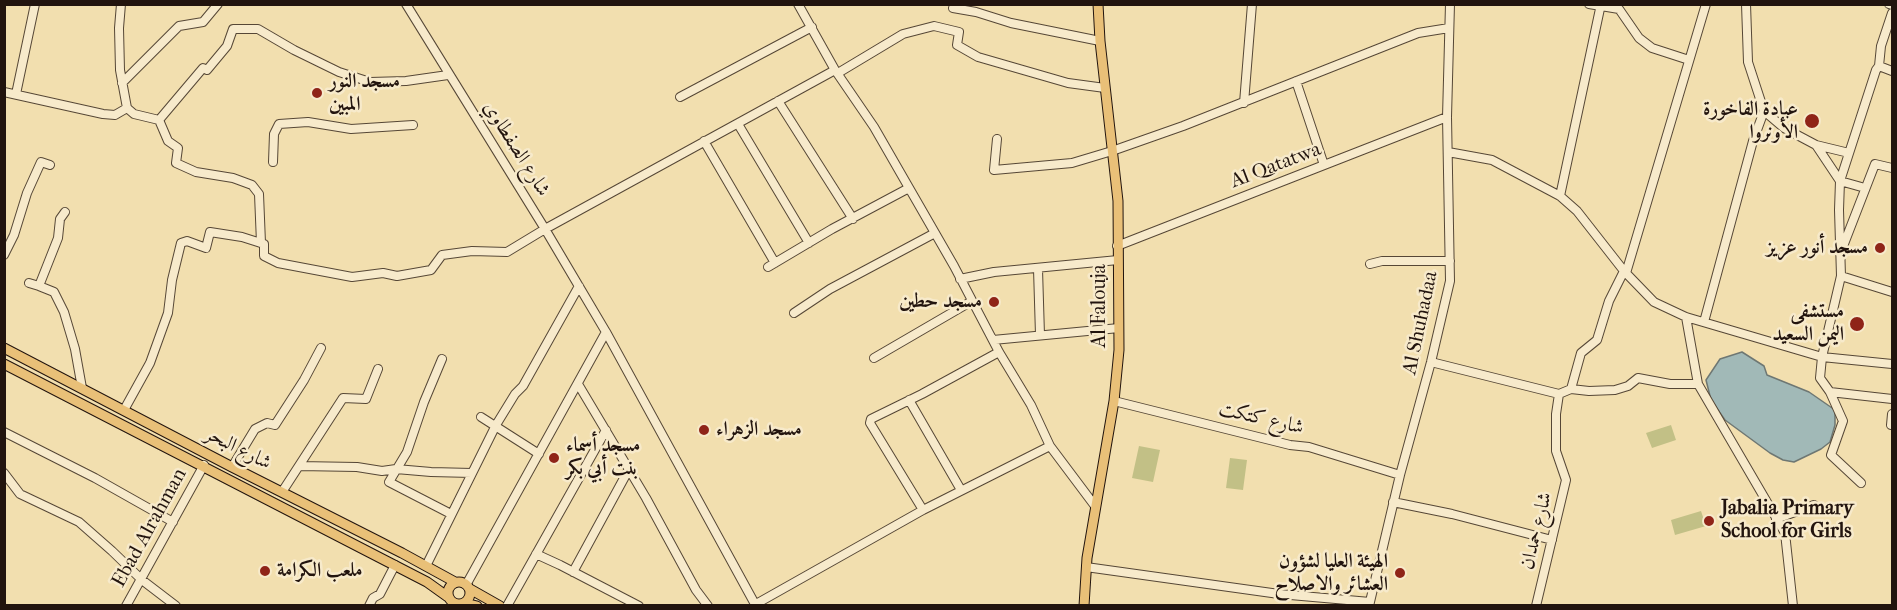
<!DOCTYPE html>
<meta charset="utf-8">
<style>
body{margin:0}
#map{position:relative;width:1897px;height:610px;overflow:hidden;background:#f2dfaf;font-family:"IM FELL French Canon",serif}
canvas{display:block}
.frame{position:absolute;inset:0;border:6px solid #22140e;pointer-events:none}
</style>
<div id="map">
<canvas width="1897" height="610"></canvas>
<div class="frame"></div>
</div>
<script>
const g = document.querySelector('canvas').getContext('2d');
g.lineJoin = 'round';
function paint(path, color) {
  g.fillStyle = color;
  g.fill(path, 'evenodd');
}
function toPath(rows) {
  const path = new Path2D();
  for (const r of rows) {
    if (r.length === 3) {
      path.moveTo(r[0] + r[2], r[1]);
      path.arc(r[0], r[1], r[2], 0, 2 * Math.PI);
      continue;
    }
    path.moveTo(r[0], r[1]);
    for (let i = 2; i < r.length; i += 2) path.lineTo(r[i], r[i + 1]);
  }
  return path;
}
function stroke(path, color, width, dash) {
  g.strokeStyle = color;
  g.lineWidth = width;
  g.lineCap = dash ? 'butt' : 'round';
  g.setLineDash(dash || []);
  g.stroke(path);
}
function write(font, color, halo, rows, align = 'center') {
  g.font = font + ' "IM FELL French Canon",Amiri,serif';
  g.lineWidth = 5;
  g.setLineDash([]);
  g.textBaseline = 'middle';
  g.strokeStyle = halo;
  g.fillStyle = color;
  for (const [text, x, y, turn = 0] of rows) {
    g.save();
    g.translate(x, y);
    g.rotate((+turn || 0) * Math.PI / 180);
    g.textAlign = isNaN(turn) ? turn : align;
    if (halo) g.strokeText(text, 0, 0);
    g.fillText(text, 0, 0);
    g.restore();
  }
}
paint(toPath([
 [1671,425,1676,440,1652,448,1646,433],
 [1139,446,1160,450,1153,482,1132,478],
 [1230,458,1247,460,1243,490,1226,488],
 [1701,511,1706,526,1675,535,1671,520]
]), '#c2c086');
const water = toPath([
 [1742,352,1764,366,1767,375,1809,392,1835,410,1835,425,1830,442,1821,449,1794,462,1783,460,1770,453,1725,420,1711,400,1706,380,1720,359,1742,352]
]);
paint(water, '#a1b9b7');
stroke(water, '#6e7773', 1.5);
const minor = toPath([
 [121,4,119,28,120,70,127,108],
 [406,4,545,229,606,332,756,606],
 [798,4,835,70,874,127,954,266,999,352,1031,405,1050,446,1095,506],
 [1589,4,1619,9,1639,38,1652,48,1689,60],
 [1746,4,1748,62,1764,111,1784,128,1816,145,1840,181,1839,210,1841,276,1822,357,1820,378,1830,392,1843,421,1831,455,1861,483],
 [1889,4,1892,5],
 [953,8,976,12,1011,23,1100,41],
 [1879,66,1881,46,1892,13],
 [838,73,903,34,934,26,959,32,957,45,978,57,1068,83,1105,88],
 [1296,81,1324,165],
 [122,83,179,26,203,22,218,4],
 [4,92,103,114,115,115,127,108,134,114,159,120,203,68,207,70,227,46,233,29,258,29,294,50,339,72,370,82,406,81,448,75],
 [16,94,35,4],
 [680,97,812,27],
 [778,101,853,219],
 [1244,103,1252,4],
 [159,120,168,141,178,148,176,163,196,172,233,178,252,185,259,194,261,243],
 [738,124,809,243],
 [997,139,994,170,1072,163,1112,151,1183,126,1418,33,1449,28],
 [704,141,775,263],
 [1816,145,1849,153],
 [1448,152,1492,160,1560,196,1577,211,1624,271,1654,302,1686,317,1822,357,1892,364],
 [273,162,274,134,279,124,308,122,351,129,413,125],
 [1865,188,1840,181,1876,70,1879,66,1892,71],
 [1560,196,1601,4],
 [65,212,60,219,58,238,39,286,54,292,64,312,75,349,82,388],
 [1117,246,1447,117],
 [1842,249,1875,164,1892,168],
 [4,255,14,235,27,193,41,162,50,165],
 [1370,264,1382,261,1450,261],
 [768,267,832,229,909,188],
 [1038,269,1040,335],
 [1626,273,1706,4],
 [1841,276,1892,292],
 [960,279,994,272,1118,260],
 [29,283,39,286],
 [794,313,830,289,935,233],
 [1686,317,1698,384,1785,533,1793,606],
 [1704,322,1753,141,1764,111],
 [993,340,1119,328],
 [874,358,972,301],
 [442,359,424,402,407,452,389,482,451,514],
 [1431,362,1559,394,1571,389,1589,391,1615,390,1628,386,1638,378,1670,384,1698,384],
 [578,384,646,498,696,590,708,606],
 [1571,389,1581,353,1597,340,1609,301,1624,271],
 [1830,392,1892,399],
 [909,400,961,490],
 [1114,401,1290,445,1309,447,1400,475],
 [124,410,150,363,168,313,172,280,181,243,187,241,206,248,210,232,242,237,264,244,264,256,278,263,352,277,383,273,397,276,431,270,442,255,472,251,507,252,545,229,835,70],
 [481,417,539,454],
 [1891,425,1892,414],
 [4,432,95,478,173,522],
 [299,466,357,467,382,471,396,469,431,472,472,473],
 [232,467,255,429,267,423,275,425,304,380,321,348],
 [4,473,20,494,79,522,112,551,142,580,176,606],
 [282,492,343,398,366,399,378,369],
 [1393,502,1452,514,1552,540],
 [923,510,870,423,871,419,922,394,999,352],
 [1776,519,1814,505],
 [536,554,560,565,639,606],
 [426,566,496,425,515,394,523,386,579,286],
 [1086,567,1279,594,1370,602],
 [573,572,629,469],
 [466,585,606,332],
 [756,604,923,510,1050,446],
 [126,606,204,465],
 [369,606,373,598,380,594,395,565],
 [507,606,606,430],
 [1369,606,1400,475,1431,362,1450,281,1447,117,1450,4],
 [1536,606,1566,480,1556,451,1556,414,1559,394]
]);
const major = toPath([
 [4,348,232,467,402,553,455,582],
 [4,364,427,582,448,597],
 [459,593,11],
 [470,589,500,606],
 [465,603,477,606],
 [1084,606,1087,558,1114,401,1119,350,1118,201,1100,41,1098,4]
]);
stroke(minor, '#564736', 10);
stroke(major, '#22140e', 11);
stroke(minor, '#f7eacb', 8);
stroke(major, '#e9c078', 9);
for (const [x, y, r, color] of [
 [317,93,6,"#8f2418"],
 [1812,121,8,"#8f2418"],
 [1880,248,6,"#8f2418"],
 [994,302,6,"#8f2418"],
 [1857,324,8,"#8f2418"],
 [704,430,6,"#8f2418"],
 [554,458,6,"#8f2418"],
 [1709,521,6,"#8f2418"],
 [265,571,6,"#8f2418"],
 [1400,573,6,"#8f2418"]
]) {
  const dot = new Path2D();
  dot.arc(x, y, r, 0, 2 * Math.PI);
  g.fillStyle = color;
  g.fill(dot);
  stroke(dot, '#f7eacb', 2);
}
write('bold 20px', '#22140e', '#f7eacb', [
 ["مسجد النور",329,82],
 ["المبين",329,105],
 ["عيادة الفاخورة",1798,110,"right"],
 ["الأونروا",1798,133,"right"],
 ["مسجد أنور عزيز",1868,248,"right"],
 ["مسجد حطين",982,302,"right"],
 ["مستشفى",1844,312,"right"],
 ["اليمن السعيد",1844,335,"right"],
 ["مسجد الزهراء",716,430],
 ["مسجد أسماء",566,446],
 ["بنت أبي بكر",566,469],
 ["Jabalia Primary",1721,509],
 ["School for Girls",1721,532],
 ["الهيئة العليا لشؤون",1388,562,"right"],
 ["العشائر والاصلاح",1388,585,"right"],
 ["ملعب الكرامة",277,571]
], 'left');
write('20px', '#22140e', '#f7eacb', [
 ["شارع الصفطاوي",516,149,58],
 ["Al Qatatwa",1276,166,-21],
 ["Al Falouja",1100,306,-90],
 ["Al Shuhadaa",1421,323,-78],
 ["شارع كتكت",1261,419,13],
 ["شارع البحر",238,449,27],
 ["Ebad Alrahman",150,528,-61],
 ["شارع حمدان",1537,531,-76]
]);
</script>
